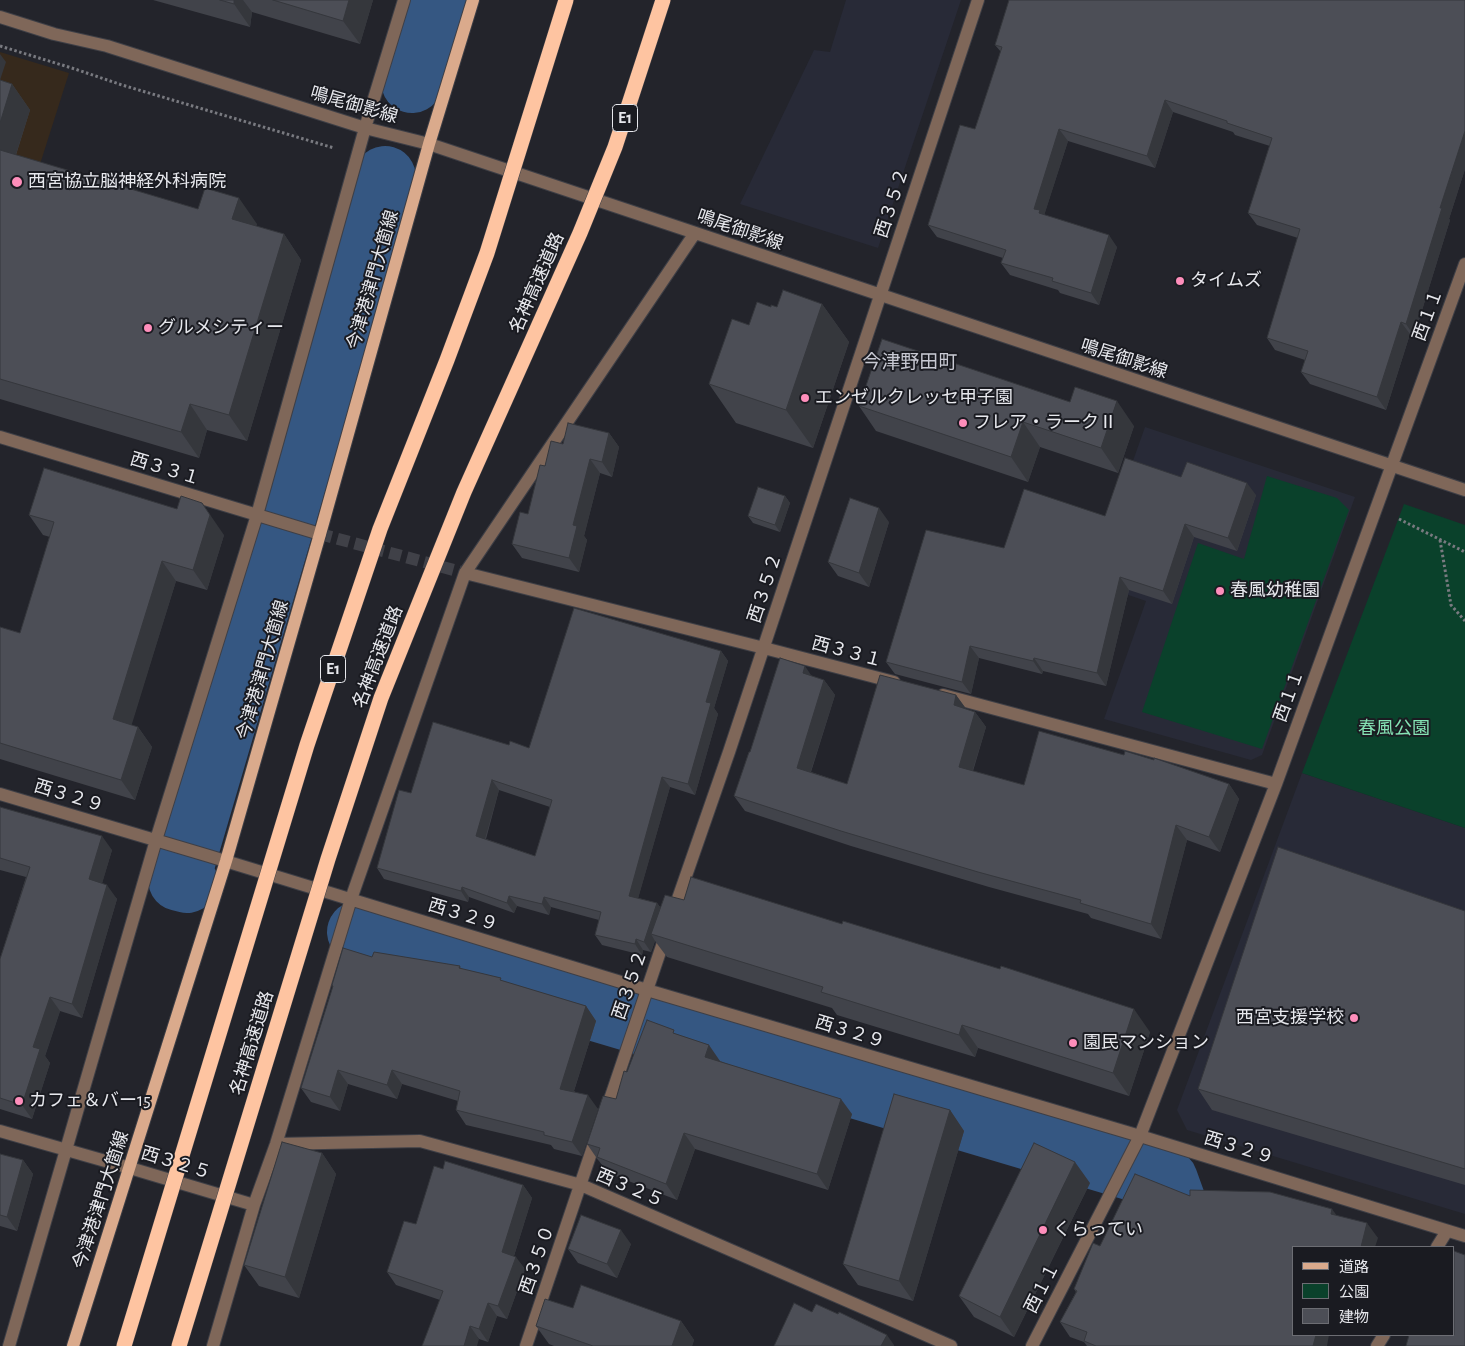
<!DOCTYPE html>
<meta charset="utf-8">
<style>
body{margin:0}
#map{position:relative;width:1465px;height:1346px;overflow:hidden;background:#23242b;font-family:"Alegreya Sans","Noto Sans JP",sans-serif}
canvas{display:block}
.legend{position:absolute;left:1292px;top:1246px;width:162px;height:90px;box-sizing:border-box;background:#1a1b21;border:1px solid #6c6d73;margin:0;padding:6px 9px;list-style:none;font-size:15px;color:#e7e8ed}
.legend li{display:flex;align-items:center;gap:10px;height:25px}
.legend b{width:25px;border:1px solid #6c6d73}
</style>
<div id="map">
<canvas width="1465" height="1346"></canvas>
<ul class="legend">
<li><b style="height:6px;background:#daaa8c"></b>道路</li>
<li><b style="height:14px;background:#0a412b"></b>公園</li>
<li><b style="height:14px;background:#4c4e56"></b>建物</li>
</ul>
</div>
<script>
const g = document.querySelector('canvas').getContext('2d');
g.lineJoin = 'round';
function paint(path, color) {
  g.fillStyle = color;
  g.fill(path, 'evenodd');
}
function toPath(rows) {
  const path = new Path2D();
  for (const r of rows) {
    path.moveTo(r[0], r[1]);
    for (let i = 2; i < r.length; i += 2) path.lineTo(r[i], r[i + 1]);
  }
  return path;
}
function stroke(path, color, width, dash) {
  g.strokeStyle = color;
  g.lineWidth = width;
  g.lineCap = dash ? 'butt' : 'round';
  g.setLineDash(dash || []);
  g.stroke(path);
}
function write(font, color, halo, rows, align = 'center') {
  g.font = font + ' "Alegreya Sans","Noto Sans JP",sans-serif';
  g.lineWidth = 4;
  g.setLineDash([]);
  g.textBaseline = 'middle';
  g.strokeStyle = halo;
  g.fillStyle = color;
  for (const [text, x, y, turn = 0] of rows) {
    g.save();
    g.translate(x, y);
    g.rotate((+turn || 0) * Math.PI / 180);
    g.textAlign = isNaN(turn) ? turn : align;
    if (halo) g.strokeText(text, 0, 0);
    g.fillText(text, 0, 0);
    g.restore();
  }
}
paint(toPath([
 [846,0,961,0,878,248,740,204,814,50,830,52],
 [1145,427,1355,497,1262,755,1251,760,1104,719,1146,601,1090,582],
 [1302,773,1465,828,1465,1214,1187,1130,1177,1110]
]), '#282a37');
paint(toPath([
 [0,52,69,73,0,290]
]), '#36291c');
paint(toPath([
 [1267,476,1337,498,1349,510,1262,749,1142,712,1198,543,1244,559],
 [1404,504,1465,525,1465,828,1302,773]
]), '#0a412b');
stroke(toPath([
 [412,82,436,0],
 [187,882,179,880,385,177],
 [358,932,595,1010,1167,1180,1180,1216,1198,1292,1207,1346]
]), '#355782', 62);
stroke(toPath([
 [320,534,465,573]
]), '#404148', 12, [12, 6]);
const minor = toPath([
 [0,17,54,34,107,46,365,128,429,144,1465,490],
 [0,437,320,534],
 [465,573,764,648,894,682],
 [943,695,1276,784],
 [0,794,209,856,647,990,1140,1136,1465,1236],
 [673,913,729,752,978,0],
 [605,1114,666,934],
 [0,1131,130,1168,254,1205],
 [276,1144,420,1141,581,1185,951,1346],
 [1437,1247,1447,1231],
 [9,1346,156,840,257,515,365,128,404,0],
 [213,1346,254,1205,276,1144,351,899,465,573,695,233],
 [526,1346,597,1135],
 [1032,1346,1140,1136,1276,784,1465,264],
 [1377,1346,1384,1335]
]);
const major = toPath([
 [73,1346,226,861,320,534,429,144,473,0]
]);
stroke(minor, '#3e3f46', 14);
stroke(major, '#3e3f46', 14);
stroke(toPath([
 [0,46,75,69,122,85,334,148],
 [1399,519,1465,552],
 [1440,540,1451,605,1465,621]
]), '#797a80', 3, [2.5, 2.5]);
stroke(minor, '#7f6759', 12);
stroke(major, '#daaa8c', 12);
const highwayBridge = toPath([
 [124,1346,307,745,380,529,447,360,487,253,566,0],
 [179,1346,328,859,381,698,464,492,580,233,615,147,663,0]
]);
stroke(highwayBridge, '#3e3f46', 16, []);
stroke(highwayBridge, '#fec4a1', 15);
paint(toPath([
 [153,0,373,0,360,44,252,12,250,27],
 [1465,0,1465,169,1449,219,1450,220,1414,336,1410,334,1386,410,1310,384,1301,372,1305,360,1275,350,1267,338,1298,238,1257,225,1248,213,1270,146,1235,135,1233,132,1173,112,1155,168,1068,141,1044,215,1117,247,1099,305,1060,293,1058,290,1010,275,1001,263,1003,258,937,237,928,225,975,129,1001,52,995,45],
 [0,80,12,84,30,110,16,155,198,209,257,224,256,226,284,234,301,260,247,441,207,430,199,458,0,399],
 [822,304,849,342,813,448,736,423,709,384,749,325,771,307,777,307],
 [859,406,1134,426,1118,473,1040,447,1028,482,876,431],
 [609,433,619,447,612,477,600,473,584,536,587,540,579,572,522,558,512,544,528,514,563,444],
 [1181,477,1256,495,1237,551,1194,537,1172,604,1129,590,1106,686,1043,671,1042,674,979,658,971,694,895,674,886,662,1004,548,1105,516],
 [785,496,790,503,780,532,753,523,748,516],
 [29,515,224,535,207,590,176,581,131,725,138,727,152,747,135,800,0,759,0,627,20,633,50,537,43,535],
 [889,522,869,587,838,576,828,562],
 [721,651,728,661,714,708,718,714,695,795,670,787,638,898,657,903,660,907,1150,1032,1129,1096,978,1048,975,1057,837,1015,832,1008,667,957,655,941,651,952,643,950,642,955,602,945,595,935,599,920,551,907,549,915,517,906,514,913,469,897,468,902,384,879,377,868,411,793,509,745,529,748],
 [499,790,550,807,535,856,486,839],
 [811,676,824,680,835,695,811,772,847,784,956,695,966,709,975,712,986,727,973,771,1024,785,1229,784,1239,799,1220,852,1187,840,1161,939,1091,918,1088,914,989,887,851,846,745,811,734,796,750,752],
 [0,807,112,850,102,883,117,899,82,1018,60,1011,45,1056,50,1063,32,1119,0,1109,0,959,26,877,0,870],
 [1465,911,1465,1185,1212,1110,1198,1089],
 [372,957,460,966,461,969,586,1006,596,1021,574,1091,598,1109,582,1156,554,1149,551,1145,466,1125,456,1110,458,1101,402,1084,397,1099,348,1084,340,1111,311,1102,301,1088,333,987,332,985],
 [676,1034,720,1061,852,1114,828,1190,695,1149,677,1200,608,1173,599,1161,598,1160,587,1144,616,1099,627,1072],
 [950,1110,964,1131,913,1301,858,1285,843,1264],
 [322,1153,336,1174,299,1298,259,1286,244,1265],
 [0,1154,23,1160,33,1174,17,1231,0,1226],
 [443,1169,523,1185,532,1198,514,1256,525,1269,507,1319,497,1316,488,1342,479,1339,440,1300,396,1285,387,1272,416,1224],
 [1090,1183,1014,1337,974,1317,959,1296],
 [1190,1196,1336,1215,1378,1238,1294,1247,1327,1346,1087,1346,1084,1342,1070,1337,1060,1322,1076,1292,1074,1289],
 [631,1244,617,1278,578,1263,568,1249],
 [573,1308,681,1321,694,1340,692,1346,554,1346,549,1344,536,1326]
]), '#41434a');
paint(toPath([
 [234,0,243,0,252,12,250,27,234,4],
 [349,0,373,0,360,44,343,21],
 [0,54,6,62,0,80],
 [12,84,30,110,10,173,0,159,0,123],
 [1165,100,1173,112,1155,168,1147,156],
 [1059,129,1068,141,1044,216,1048,223,1034,209],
 [1465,131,1465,169,1449,219,1450,220,1414,336,1406,324,1440,208],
 [239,198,257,224,250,245,232,219],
 [284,234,301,260,247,441,229,415],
 [1109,235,1117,247,1099,305,1091,293],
 [822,304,849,342,813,448,786,410],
 [1401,322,1410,334,1386,410,1377,397],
 [1117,401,1134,426,1118,473,1101,448],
 [190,404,207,430,199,458,181,432],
 [1023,422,1040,447,1028,482,1011,457],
 [609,433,619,447,612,477,602,462],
 [590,459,600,473,584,536,587,540,579,572,569,558,573,525],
 [1247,483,1256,495,1237,551,1228,538],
 [785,496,790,503,780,532,775,525],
 [202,503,224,535,207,590,193,570],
 [879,508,889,522,869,587,859,573],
 [1185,524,1194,537,1172,604,1163,591],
 [162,561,176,581,127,740,113,719],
 [1120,577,1129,590,1106,686,1097,673],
 [970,646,979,658,971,694,962,682],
 [721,651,728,661,714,708,718,714,695,795,688,784,706,702],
 [1034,658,1043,671,1042,674,1033,661],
 [805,666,815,681,803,673],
 [824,680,835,695,807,783,797,768],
 [956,695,967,710,954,705],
 [975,712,986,727,969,782,959,767],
 [138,727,152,747,135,800,121,780],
 [662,777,670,787,636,906,629,896],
 [492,780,499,790,483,846,476,836],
 [1229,784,1239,799,1220,852,1209,837],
 [1176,825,1187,840,1161,939,1151,924],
 [102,836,112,850,99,894,89,879],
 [107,885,117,899,82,1018,72,1004],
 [462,887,469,897,468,902,461,891],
 [509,896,517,906,514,913,507,903],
 [544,897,551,907,549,915,542,904],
 [657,903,665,914,651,934,655,941,651,952,644,942],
 [636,939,643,950,642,955,635,944],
 [50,997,60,1011,45,1056,50,1063,32,1119,22,1105,33,1047],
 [586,1006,596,1021,570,1103,560,1089],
 [1134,1009,1150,1032,1129,1096,1113,1073],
 [962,1025,978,1048,975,1057,959,1035],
 [709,1045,720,1061,716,1073,705,1057],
 [338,1070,348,1084,340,1111,330,1097],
 [392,1070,402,1084,397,1099,387,1085],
 [588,1095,598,1109,582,1156,572,1142],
 [841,1099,852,1114,828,1190,817,1174],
 [950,1110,964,1131,913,1301,899,1281],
 [684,1133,695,1149,677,1200,666,1184],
 [322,1153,336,1174,299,1298,285,1277],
 [23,1160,33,1174,17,1231,7,1217],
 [1075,1162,1090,1183,1014,1337,1000,1317],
 [523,1185,532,1198,511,1265,502,1252],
 [1332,1209,1343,1224,1331,1214],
 [1367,1223,1378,1238,1375,1247,1361,1247],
 [621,1230,631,1244,617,1278,607,1264],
 [516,1257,525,1269,507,1319,498,1306],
 [488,1303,497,1316,488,1342,479,1329],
 [681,1321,694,1340,692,1346,672,1346],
 [470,1326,479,1339,477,1346,464,1346],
 [887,1335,894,1345,894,1346,881,1346],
 [1316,1335,1329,1335,1327,1346,1313,1346]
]), '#35373c');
const building = toPath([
 [220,0,234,0,234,4,220,0],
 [273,0,349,0,343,21,273,0],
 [1009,0,1465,0,1465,131,1440,208,1442,208,1406,324,1401,322,1377,397,1301,372,1308,351,1267,338,1300,229,1248,213,1272,138,1227,123,1227,121,1165,100,1147,156,1059,129,1034,209,1040,210,1039,213,1109,235,1091,293,1052,281,1053,278,1001,263,1006,250,928,225,960,125,975,129,1002,47,995,45,1009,0],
 [0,80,12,84,0,123,0,80],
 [0,150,198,209,205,188,239,198,232,219,284,234,229,415,190,404,181,432,0,379,0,150],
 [783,290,822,304,786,410,709,384,732,319,749,325,757,302,771,307,771,305,777,307,783,290],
 [882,339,1070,402,1075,387,1117,401,1101,448,1023,422,1011,457,859,406,882,339],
 [568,423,609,433,602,462,590,459,573,525,577,526,569,558,512,544,520,512,528,514,540,465,545,466,551,441,563,444,568,423],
 [1125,458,1181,477,1187,462,1247,483,1228,538,1185,524,1163,591,1120,577,1097,673,1034,658,1033,661,970,646,962,682,886,662,926,530,1004,548,1024,489,1105,516,1125,458],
 [44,468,177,509,181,496,202,503,210,515,193,570,162,561,113,719,138,727,121,780,0,743,0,627,20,633,54,522,29,515,44,468],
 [758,487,785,496,775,525,748,516,758,487],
 [850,498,879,508,859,573,828,562,850,498],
 [574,608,721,651,706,702,711,703,688,784,662,777,629,896,657,903,644,942,636,939,635,944,595,935,601,912,544,897,542,904,509,896,507,903,462,887,461,891,377,868,399,790,411,793,433,722,509,745,510,741,529,748,574,608],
 [492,780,552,800,535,856,476,836,492,780],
 [780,658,805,666,803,673,824,680,797,768,847,784,880,675,956,695,954,705,975,712,959,767,1024,785,1039,731,1124,755,1125,751,1154,760,1154,758,1229,784,1209,837,1176,825,1151,924,1080,903,1081,900,978,872,841,831,734,796,749,752,750,752,780,658],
 [0,807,102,836,89,879,107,885,72,1004,50,997,33,1047,40,1049,22,1105,0,1098,0,959,30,867,0,858,0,807],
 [1278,847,1465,911,1465,1169,1198,1089,1278,847],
 [691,877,842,924,843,921,1000,969,1001,966,1134,1009,1113,1073,962,1025,959,1035,821,992,823,987,651,934,665,895,684,900,691,877],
 [343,948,372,957,374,952,460,966,459,968,501,978,500,980,586,1006,560,1089,588,1095,572,1142,544,1135,544,1132,456,1110,460,1091,392,1070,387,1085,338,1070,330,1097,301,1088,333,986,332,985,343,948],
 [647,1020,674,1030,673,1033,709,1045,705,1057,841,1099,817,1174,684,1133,666,1184,597,1157,600,1148,587,1144,603,1096,616,1099,624,1071,627,1072,647,1020],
 [894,1094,950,1110,899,1281,843,1264,894,1094],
 [282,1142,322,1153,285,1277,244,1265,282,1142],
 [1034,1143,1075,1162,1000,1317,959,1296,1034,1143],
 [0,1154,23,1160,7,1217,0,1215,0,1154],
 [445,1161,523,1185,502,1252,516,1257,498,1306,488,1303,479,1329,470,1326,464,1346,422,1346,443,1291,387,1272,404,1221,416,1224,434,1166,443,1169,445,1161],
 [1135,1174,1190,1196,1190,1190,1270,1192,1332,1209,1331,1214,1367,1223,1361,1247,1294,1247,1294,1335,1316,1335,1313,1346,1096,1346,1084,1341,1087,1332,1060,1322,1077,1291,1074,1289,1093,1243,1100,1246,1135,1174],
 [581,1215,621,1230,607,1264,568,1249,581,1215],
 [1454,1251,1465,1255,1465,1346,1406,1346,1409,1335,1454,1335,1454,1251],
 [581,1285,681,1321,672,1346,593,1346,536,1326,545,1299,573,1308,581,1285],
 [794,1303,812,1312,816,1304,838,1314,839,1312,887,1335,881,1346,774,1346,794,1303]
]);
paint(building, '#4c4e56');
stroke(building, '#35373c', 1);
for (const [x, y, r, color] of [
 [17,182,6,"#fe8ebb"],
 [1180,281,5,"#fe8ebb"],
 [148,328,5,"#fe8ebb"],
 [805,398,5,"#fe8ebb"],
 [963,423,5,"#fe8ebb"],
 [1220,591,5,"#fe8ebb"],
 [1354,1018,5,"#fe8ebb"],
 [1073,1043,5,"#fe8ebb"],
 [19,1101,5,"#fe8ebb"],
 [1043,1230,5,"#fe8ebb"]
]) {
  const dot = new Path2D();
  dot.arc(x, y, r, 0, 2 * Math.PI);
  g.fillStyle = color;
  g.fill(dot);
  stroke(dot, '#1a1b21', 2);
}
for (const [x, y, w] of [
 [625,118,25],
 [333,669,25]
]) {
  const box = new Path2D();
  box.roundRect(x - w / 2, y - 13.5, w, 27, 4);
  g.fillStyle = '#1a1b21';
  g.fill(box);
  stroke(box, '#e7e8ed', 1);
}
write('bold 16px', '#e7e8ed', null, [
 ["E1",625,118],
 ["E1",333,669]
]);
write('18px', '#e7e8ed', '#1a1b21', [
 ["鳴尾御影線",354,105,16],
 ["西３５２",892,203,-72],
 ["鳴尾御影線",740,230,19],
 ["今津港津門大箇線",373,280,-74],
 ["名神高速道路",537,283,-66],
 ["西１１",1428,315,-70],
 ["鳴尾御影線",1124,359,18],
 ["西３３１",165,469,17],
 ["西３５２",765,588,-72],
 ["西３３１",847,652,15],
 ["名神高速道路",378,657,-69],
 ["今津港津門大箇線",263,670,-74],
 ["西１１",1289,696,-70],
 ["西３２９",69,796,17],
 ["西３２９",463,915,17],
 ["西３５２",630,985,-71],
 ["西３２９",850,1032,17],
 ["名神高速道路",252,1043,-73],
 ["西３２９",1239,1148,17],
 ["西３２５",176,1163,17],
 ["西３２５",630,1188,23],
 ["今津港津門大箇線",101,1200,-72],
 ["西３５０",537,1260,-71],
 ["西１１",1042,1288,-63]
]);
write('18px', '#e7e8ed', '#1a1b21', [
 ["西宮協立脳神経外科病院",28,182],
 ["タイムズ",1190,281],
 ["グルメシティー",158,328],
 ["エンゼルクレッセ甲子園",815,398],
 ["フレア・ラークⅡ",973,423],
 ["春風幼稚園",1230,591],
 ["西宮支援学校",1344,1018,"right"],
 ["園民マンション",1083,1043],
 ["カフェ＆バー15",29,1101],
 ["くらってい",1053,1230]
], 'left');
write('18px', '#85e3b4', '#1a1b21', [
 ["春風公園",1394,729]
]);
write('19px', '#c8c9d3', '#1a1b21', [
 ["今津野田町",910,362]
]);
</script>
